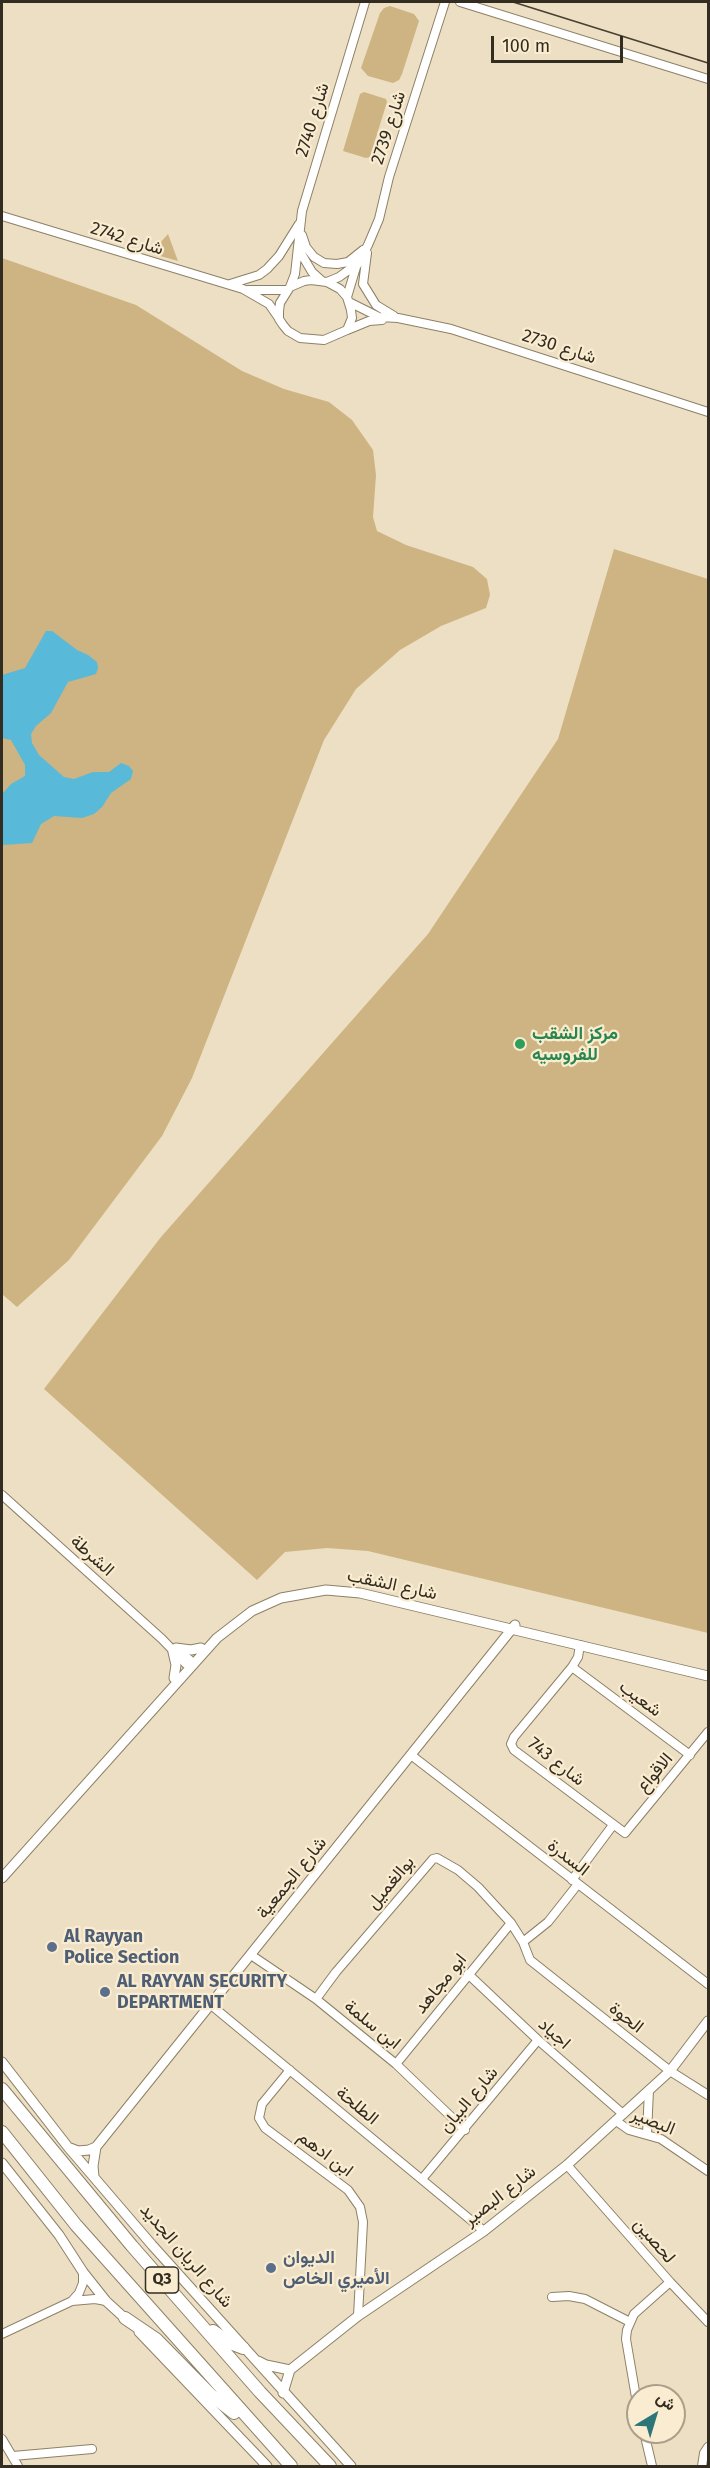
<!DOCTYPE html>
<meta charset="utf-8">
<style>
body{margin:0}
#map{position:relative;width:710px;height:2468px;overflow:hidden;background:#eddfc3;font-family:"Fira Sans",Vazirmatn,sans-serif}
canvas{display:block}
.frame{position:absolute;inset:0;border:3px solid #322c21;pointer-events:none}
.north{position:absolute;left:626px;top:2384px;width:60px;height:60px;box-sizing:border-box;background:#faecd0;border:2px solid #aa9f8a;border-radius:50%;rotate:38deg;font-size:16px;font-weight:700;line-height:24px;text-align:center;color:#322c21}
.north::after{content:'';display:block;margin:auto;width:21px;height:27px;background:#2c7679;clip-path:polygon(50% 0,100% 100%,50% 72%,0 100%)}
.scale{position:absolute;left:491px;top:36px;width:132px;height:27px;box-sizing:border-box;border:3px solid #322c21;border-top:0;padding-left:8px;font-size:18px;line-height:21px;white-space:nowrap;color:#322c21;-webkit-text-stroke:4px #faecd0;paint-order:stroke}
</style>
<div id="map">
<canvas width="710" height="2468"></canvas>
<div class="frame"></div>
<div class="north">ش</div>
<div class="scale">100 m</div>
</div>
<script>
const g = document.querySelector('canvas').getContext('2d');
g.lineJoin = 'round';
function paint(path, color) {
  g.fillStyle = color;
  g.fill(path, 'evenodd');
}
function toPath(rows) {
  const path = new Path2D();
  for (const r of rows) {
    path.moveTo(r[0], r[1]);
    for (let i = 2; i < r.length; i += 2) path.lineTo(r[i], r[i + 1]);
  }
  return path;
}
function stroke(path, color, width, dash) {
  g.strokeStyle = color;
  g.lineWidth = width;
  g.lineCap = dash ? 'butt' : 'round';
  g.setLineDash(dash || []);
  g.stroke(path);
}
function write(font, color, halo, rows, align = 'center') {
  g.font = font + ' "Fira Sans",Vazirmatn,sans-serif';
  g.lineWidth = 4.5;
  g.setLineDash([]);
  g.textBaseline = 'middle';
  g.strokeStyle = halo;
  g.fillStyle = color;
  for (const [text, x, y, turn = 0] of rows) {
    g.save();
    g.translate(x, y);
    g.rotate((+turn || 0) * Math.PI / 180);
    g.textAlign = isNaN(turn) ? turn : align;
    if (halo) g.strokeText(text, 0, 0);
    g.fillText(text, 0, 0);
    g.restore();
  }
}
paint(toPath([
 [390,6,414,14,419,21,402,74,399,80,393,83,368,76,361,68,380,13,384,8],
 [364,92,386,99,387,102,370,157,366,158,343,151,360,94],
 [168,234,178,261,146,252,159,244],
 [2,258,136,305,242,371,284,389,329,402,352,420,373,450,376,475,373,517,377,531,406,545,473,567,487,579,490,595,486,608,441,626,400,650,356,689,324,740,192,1078,162,1136,69,1260,17,1307,2,1294],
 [614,549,708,579,708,1633,368,1551,327,1548,285,1552,257,1580,44,1389,161,1237,428,934,558,739]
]), '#cdb482');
paint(toPath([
 [46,631,52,631,77,650,88,655,97,662,98,668,96,674,68,682,51,713,36,726,31,734,32,743,39,755,64,777,74,779,93,772,109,772,121,763,129,766,133,771,131,779,111,793,102,807,94,814,82,818,54,816,41,824,32,843,2,845,2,794,11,784,25,776,25,765,11,740,2,738,2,675,25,668]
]), '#59b9d8');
const minor = toPath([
 [460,2,708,79],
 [2,216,243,289,269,304,278,317],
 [302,235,306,247,314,257,324,263,337,264,348,262,363,250],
 [299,250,312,272,322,281],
 [367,253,363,284,376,305,394,316],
 [327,282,339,277,357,264],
 [230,284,259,275,267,269,279,256,299,224],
 [290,287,304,281,311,280,327,282,340,289,347,297,351,310,352,318,347,330,324,340,300,338,288,331,283,325,279,319,279,311,280,303,290,287,295,274,302,211,365,2],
 [248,290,288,290],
 [347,297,356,267,368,245,379,219,389,177,445,2],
 [349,302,379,317,398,318,451,329,708,412],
 [347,330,369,321,382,320],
 [2,1495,162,1639,186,1664],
 [580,1645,578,1657,572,1667,514,1737,511,1744,514,1750,625,1833,708,1732],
 [178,1650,190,1660],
 [572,1667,690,1755],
 [411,1755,708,1984],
 [572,1880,613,1825],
 [578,1884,548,1922,523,1942,530,1960,670,2071,708,2095],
 [251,1955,316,1999,396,2064,465,2130],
 [468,1974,538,2040,623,2114],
 [316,1999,336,1972,433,1859,437,1858,458,1870,478,1887,511,1923,523,1942],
 [211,2005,484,2231],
 [396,2064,511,1923],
 [290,2070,262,2104,259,2118,265,2128,348,2190,360,2207,363,2222,358,2316],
 [616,2121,629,2130,661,2139,708,2171],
 [647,2134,649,2090],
 [567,2165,670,2282,634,2314,627,2330,626,2339,638,2409],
 [422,2179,538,2040],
 [670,2282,708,2322],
 [552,2297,569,2296,585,2299,630,2322],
 [72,2301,79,2293,83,2283,83,2272],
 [2,2334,72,2301,95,2299,106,2301],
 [644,2432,652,2466],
 [2,2439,18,2466],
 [13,2456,92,2449],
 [702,2466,704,2453,708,2447]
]);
const tertiary = toPath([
 [176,1648,191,1650,201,1648],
 [173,1652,176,1665,174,1678],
 [2,1878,217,1638,252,1611,281,1598,326,1590,360,1593,708,1676],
 [2,2062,68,2147,152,2245,351,2466],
 [70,2148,78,2151,89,2150,96,2147],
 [2,2163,59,2235,83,2272,106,2301,129,2322],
 [94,2177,93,2166,96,2147,515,1625],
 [139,2332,267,2466],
 [258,2361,266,2365,290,2370],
 [283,2393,290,2370,358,2316,484,2231,567,2165,670,2071,708,2021]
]);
const trunk = toPath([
 [2,2089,132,2246,260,2392,330,2466],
 [2,2132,76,2225,291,2466],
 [125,2318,156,2339,211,2395,234,2413],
 [213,2331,230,2343,243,2348]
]);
stroke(minor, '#8d8066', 10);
stroke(tertiary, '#8d8066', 11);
stroke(trunk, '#8d8066', 14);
stroke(minor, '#fff', 8);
stroke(tertiary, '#fff', 9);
stroke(trunk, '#fff', 12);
stroke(toPath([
 [513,2,708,63]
]), '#463f32', 1.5);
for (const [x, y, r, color] of [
 [520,1044,6,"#2e9e5b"],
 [52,1947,6,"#5c6f8a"],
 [105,1992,6,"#5c6f8a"],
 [271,2268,6,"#5c6f8a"]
]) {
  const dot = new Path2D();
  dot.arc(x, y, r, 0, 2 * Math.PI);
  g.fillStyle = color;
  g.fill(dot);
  stroke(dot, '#faecd0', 2);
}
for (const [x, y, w] of [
 [162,2280,33]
]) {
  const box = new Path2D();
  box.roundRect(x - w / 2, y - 13, w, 26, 4.5);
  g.fillStyle = '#faecd0';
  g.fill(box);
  stroke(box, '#322c21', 1.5);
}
write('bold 16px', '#322c21', null, [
 ["Q3",162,2280]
]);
write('18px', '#322c21', '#faecd0', [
 ["شارع 2740",313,120,-73],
 ["شارع 2739",389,128,-72],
 ["شارع 2742",127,239,17],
 ["شارع 2730",559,347,18],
 ["الشرطة",92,1556,42],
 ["شارع الشقب",392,1585,12],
 ["شعيب",640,1699,37],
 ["شارع 743",556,1762,38],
 ["الاقواع",655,1773,-50],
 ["السدرة",568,1858,38],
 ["شارع الجمعية",292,1878,-51],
 ["بوالغميل",391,1883,-50],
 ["ابو مجاهد",441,1984,-51],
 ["الحوة",626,2018,38],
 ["ابن سلمة",372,2025,39],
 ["اجياد",554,2034,42],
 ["شارع البيان",469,2100,-50],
 ["الطلحة",357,2106,40],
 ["البصير",653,2122,22],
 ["ابن ادهم",325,2154,37],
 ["شارع البصير",500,2196,-38],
 ["لحصين",654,2241,49],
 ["شارع الريان الجديد",186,2256,49]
]);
write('bold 18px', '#27864d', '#faecd0', [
 ["مركز الشقب",532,1034],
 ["للفروسيه",532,1055]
], 'left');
write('bold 18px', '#4e5e75', '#faecd0', [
 ["Al Rayyan",64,1937],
 ["Police Section",64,1958],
 ["AL RAYYAN SECURITY",117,1982],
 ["DEPARTMENT",117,2003],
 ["الديوان",283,2258],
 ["الأميري الخاص",283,2279]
], 'left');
</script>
